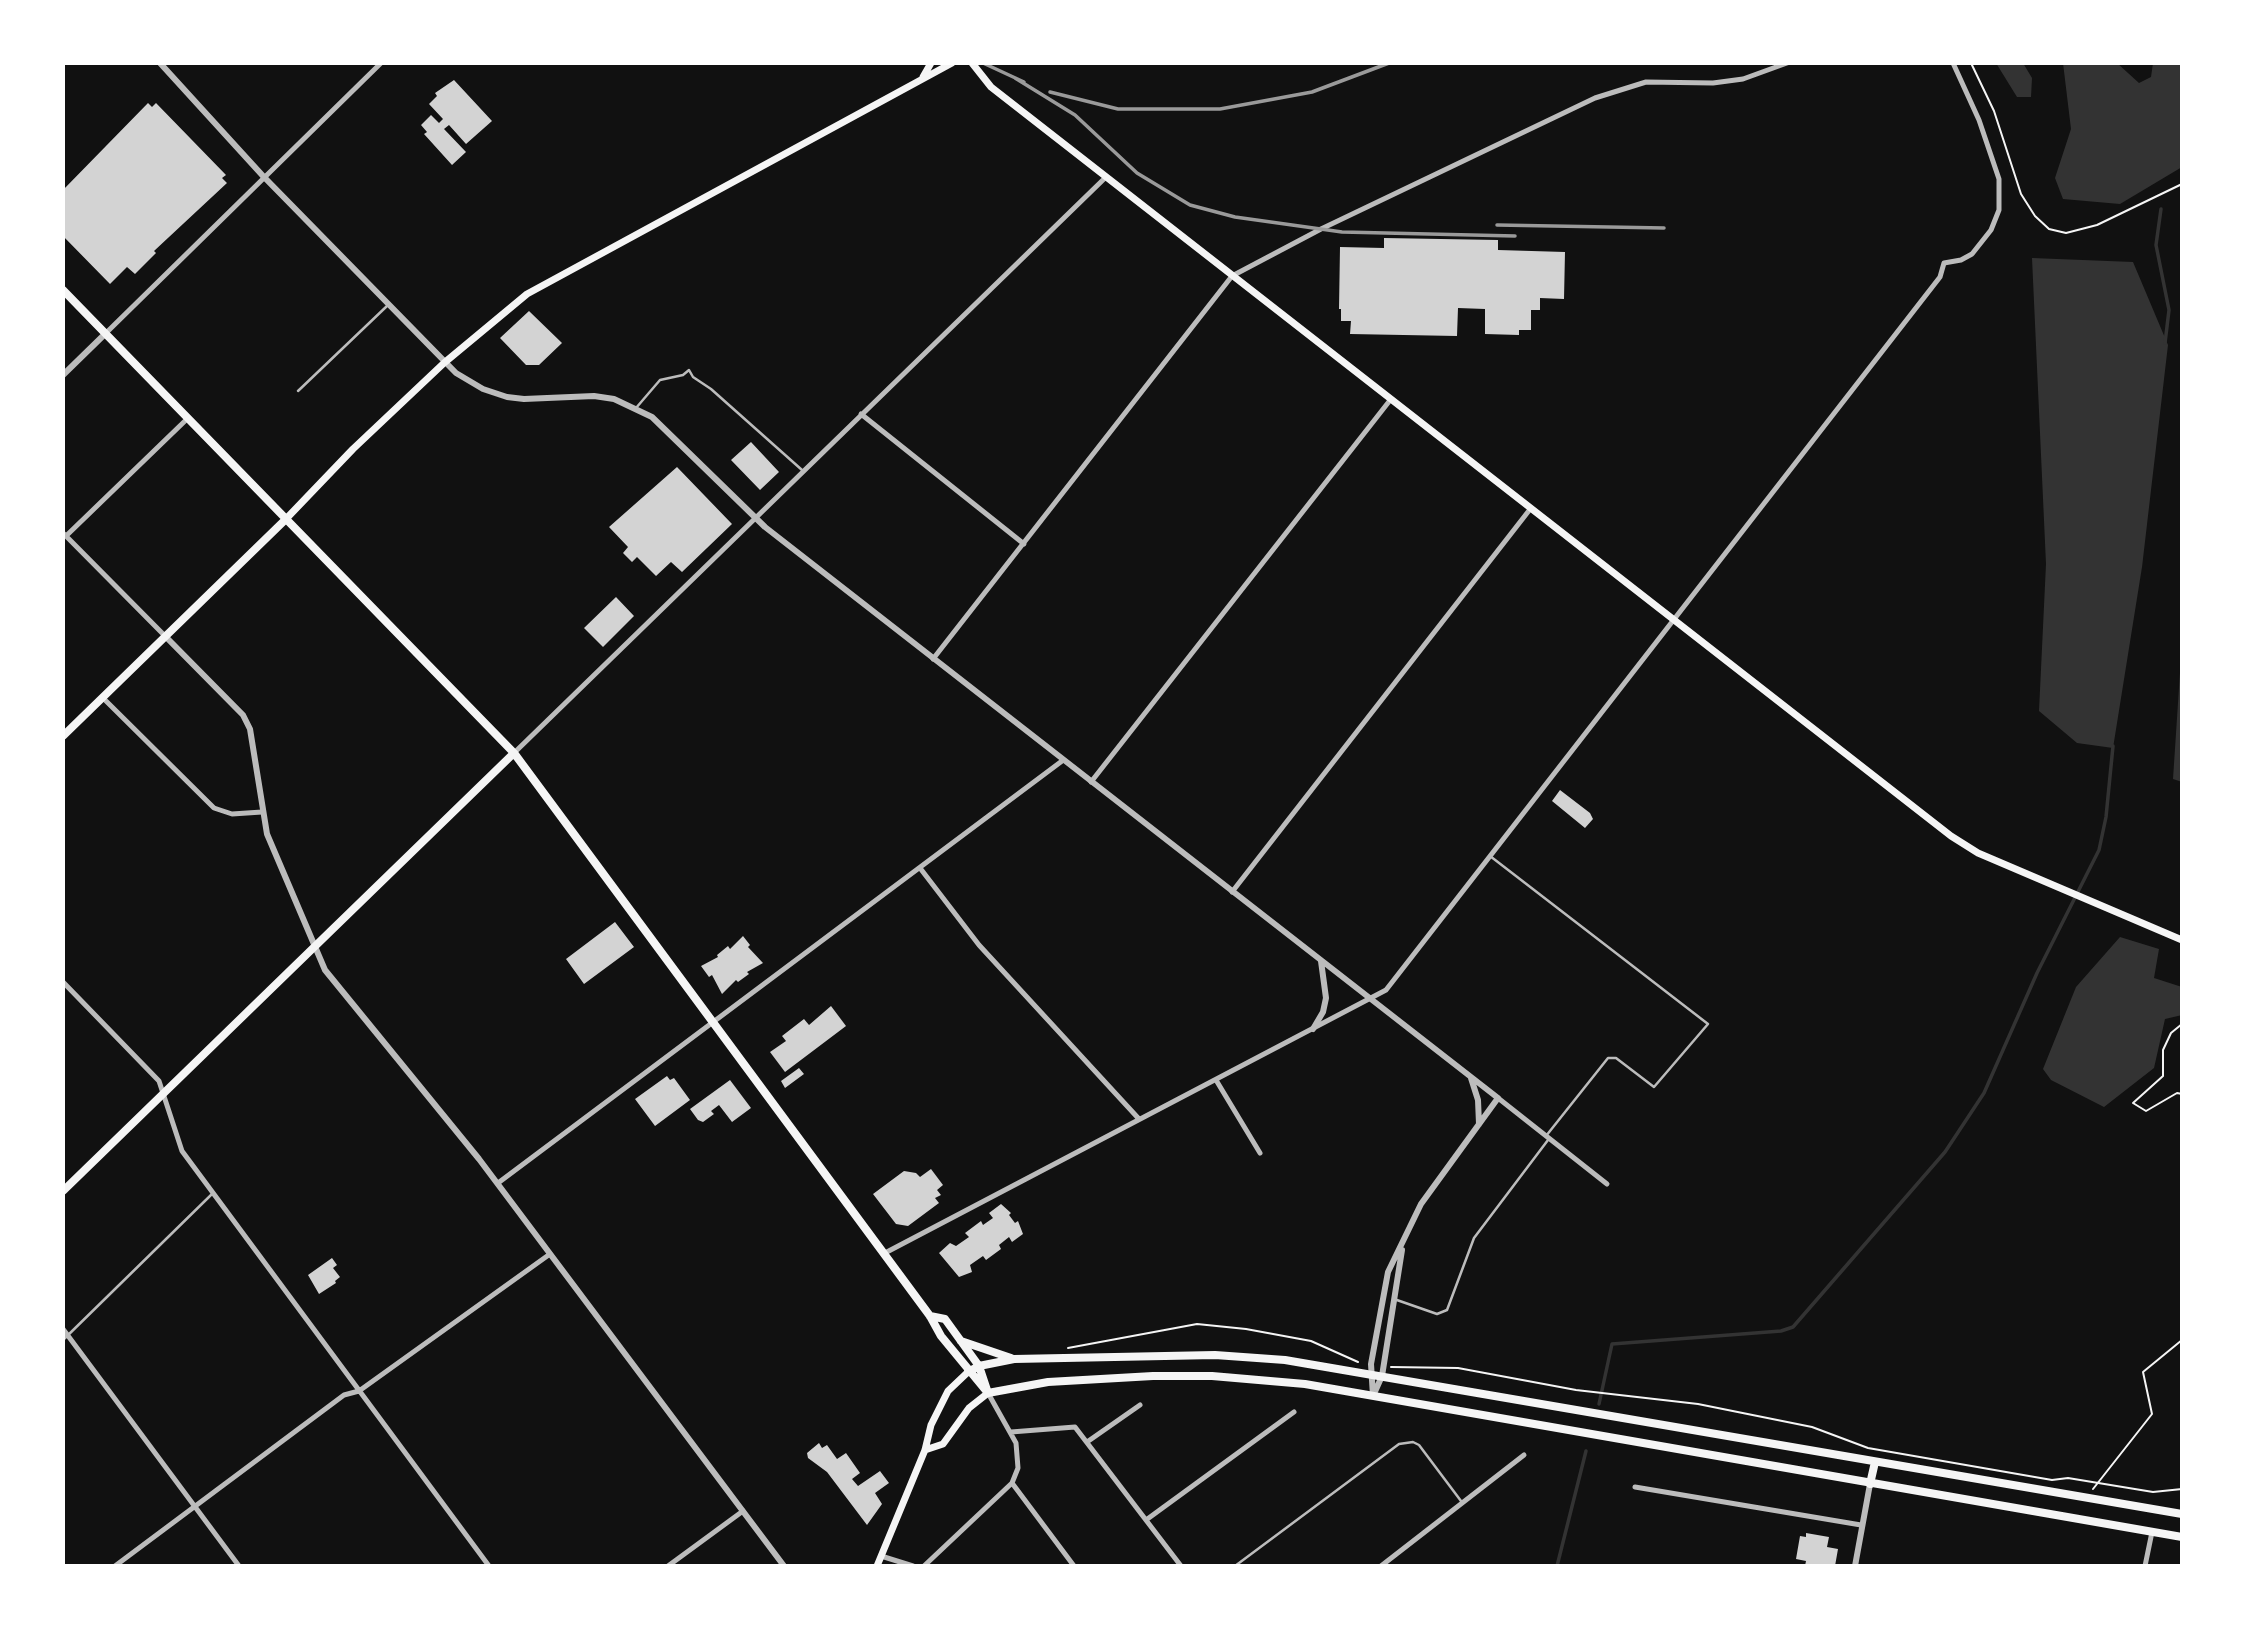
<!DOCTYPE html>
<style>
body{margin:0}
#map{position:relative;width:2245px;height:1629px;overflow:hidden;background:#111;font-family:Arial,sans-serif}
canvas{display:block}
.frame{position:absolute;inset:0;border:65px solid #fff;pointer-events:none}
</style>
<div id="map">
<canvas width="2245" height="1629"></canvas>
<div class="frame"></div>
</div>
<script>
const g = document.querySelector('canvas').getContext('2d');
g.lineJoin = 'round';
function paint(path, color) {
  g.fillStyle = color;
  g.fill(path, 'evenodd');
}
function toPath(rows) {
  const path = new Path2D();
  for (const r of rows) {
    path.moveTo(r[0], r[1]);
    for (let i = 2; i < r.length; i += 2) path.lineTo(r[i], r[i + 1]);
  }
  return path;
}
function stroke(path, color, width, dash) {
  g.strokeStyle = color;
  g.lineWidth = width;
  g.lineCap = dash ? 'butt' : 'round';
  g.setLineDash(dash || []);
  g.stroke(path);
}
paint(toPath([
 [1996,63,2023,63,2032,78,2031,97,2017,97],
 [2063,63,2117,63,2139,83,2151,77,2153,63,2182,63,2182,167,2120,204,2063,199,2055,178,2071,129],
 [2032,258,2133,262,2168,345,2142,567,2113,748,2077,743,2039,711,2046,564],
 [2182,642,2182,782,2173,779],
 [2120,937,2159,949,2154,978,2182,987,2182,1015,2165,1019,2154,1068,2104,1107,2051,1080,2043,1069,2076,987]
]), '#333');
stroke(toPath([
 [2161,209,2156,245,2169,310,2165,343],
 [1599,1404,1612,1344,1781,1331,1793,1327,1945,1152,1984,1093,2037,973,2099,850,2106,817,2113,746],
 [1557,1566,1586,1451]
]), '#333', 3.5);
paint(toPath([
 [454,80,492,121,466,144,449,125,444,129,466,152,452,165,424,134,427,132,421,125,431,115,439,123,443,119,429,104,437,96,435,93],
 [148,103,152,107,156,103,226,175,222,178,227,183,154,251,156,253,135,274,127,267,110,284,63,236,63,190],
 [1384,238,1498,240,1498,250,1565,252,1564,299,1540,298,1540,310,1531,310,1531,330,1519,330,1519,335,1485,334,1485,309,1458,308,1457,336,1350,334,1351,321,1341,321,1341,309,1339,309,1340,247,1384,248],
 [529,311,562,343,539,365,526,365,500,338],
 [751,442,779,472,760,490,731,460],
 [677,467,732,524,682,572,671,562,656,576,637,557,632,562,623,553,628,547,609,527],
 [616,597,634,616,603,647,584,628],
 [1560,790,1590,813,1593,819,1585,828,1552,801],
 [615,922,634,947,584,984,566,959],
 [743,936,750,945,748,947,763,963,747,972,749,974,738,982,736,980,722,994,712,975,709,977,701,966,718,957,717,955,728,946,730,949],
 [831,1006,846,1026,785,1072,770,1052,786,1041,782,1036,804,1019,809,1025],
 [799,1068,804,1074,785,1088,781,1081],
 [667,1076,670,1080,674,1078,690,1100,655,1126,635,1099],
 [730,1080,751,1108,732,1122,719,1105,711,1111,714,1114,703,1122,698,1120,690,1109],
 [931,1169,943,1185,937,1190,941,1195,935,1198,939,1203,908,1226,896,1224,873,1194,904,1171,916,1173,920,1177],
 [1001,1204,1011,1213,1009,1215,1015,1223,1018,1221,1023,1234,1012,1242,1009,1237,999,1245,1001,1249,986,1260,983,1256,970,1265,972,1272,959,1277,939,1253,950,1243,956,1246,969,1237,965,1233,981,1221,983,1225,993,1218,989,1213],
 [332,1258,337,1265,333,1268,340,1277,335,1281,336,1283,319,1294,308,1275],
 [819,1443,822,1448,827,1445,837,1459,846,1453,860,1473,852,1479,858,1486,880,1471,889,1483,875,1493,882,1504,867,1525,827,1472,808,1458,807,1453],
 [1806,1533,1829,1537,1827,1547,1838,1549,1835,1566,1805,1566,1806,1561,1796,1559,1800,1536,1806,1537]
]), '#d3d3d3');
stroke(toPath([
 [1971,63,1994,111,2021,194,2035,216,2049,229,2066,233,2097,225,2182,184],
 [2182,1024,2171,1033,2163,1050,2163,1076,2133,1103,2146,1111,2177,1093,2182,1094],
 [1068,1348,1197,1324,1246,1329,1311,1341,1358,1362],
 [1391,1367,1458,1368,1576,1390,1698,1404,1812,1427,1868,1448,2052,1480,2068,1478,2153,1492,2182,1489],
 [2093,1489,2152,1414,2143,1372,2182,1340]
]), '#f5f5f5', 2);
stroke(toPath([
 [298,391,387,306],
 [636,408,660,380,683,375,689,370,693,377,711,389,802,470],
 [1490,856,1708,1024,1654,1087,1616,1058,1608,1058,1546,1136],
 [1394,1299,1437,1314,1447,1310,1474,1238,1548,1140],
 [63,1340,212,1194],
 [1235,1566,1399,1444,1413,1442,1419,1445,1461,1501]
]), '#bcbcbc', 2.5);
stroke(toPath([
 [106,333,381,63],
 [861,414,1024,544],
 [63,533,165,636],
 [66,536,187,419],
 [933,659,1232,276,1321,229,1595,98,1646,82,1713,83,1743,79,1787,63],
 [103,698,214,808,232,814,262,812],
 [514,753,1106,177],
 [1091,782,1391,399],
 [920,868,979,945,1139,1119],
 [1232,892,1531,508],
 [63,982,159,1081,182,1151,489,1566],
 [1216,1080,1260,1153],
 [1498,1098,1607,1184],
 [498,1183,1062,761],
 [883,1254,1386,990,1940,277,1944,263,1961,260,1972,254,1991,230,1999,210,1999,179,1979,120,1953,63],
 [63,1329,239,1566],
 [988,1393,1016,1443,1018,1468,1012,1483,1074,1566],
 [1011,1432,1075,1427,1181,1566],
 [1087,1442,1140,1405],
 [1635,1487,1861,1525],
 [1146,1520,1294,1412],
 [881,1556,913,1566],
 [115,1566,344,1395,359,1391,550,1254],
 [668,1566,743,1511],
 [924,1566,1012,1483],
 [1381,1566,1524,1455],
 [2145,1566,2152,1532]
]), '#bcbcbc', 5);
stroke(toPath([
 [160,63,263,176,456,373,483,389,507,397,524,399,594,396,614,399,652,417,765,527,1498,1098,1421,1204,1388,1272,1371,1364,1373,1396],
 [63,375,106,333],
 [165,636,243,715,250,729,267,834,325,970,479,1159,784,1566],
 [1313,1029,1323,1012,1326,998,1321,961],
 [1471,1078,1478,1100,1479,1124],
 [1373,1396,1382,1376,1402,1250],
 [1855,1566,1870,1484]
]), '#bcbcbc', 6);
stroke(toPath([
 [972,63,991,87,1951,836,1978,853,2182,940],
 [923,77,931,63],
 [285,520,353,449,444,363,527,294,952,63],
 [925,1450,943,1444,969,1408,988,1393],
 [877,1566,925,1450,931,1425,948,1391,968,1372]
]), '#f5f5f5', 7);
stroke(toPath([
 [63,290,514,753,930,1316,941,1336,988,1393],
 [63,736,285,520],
 [63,1191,514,753],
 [930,1316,945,1319,979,1366,987,1390],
 [961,1341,1011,1358],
 [968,1372,979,1366,1014,1359,1215,1355,1285,1360,2182,1514],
 [988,1393,1048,1382,1153,1376,1212,1376,1305,1384,2182,1537],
 [1870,1484,1875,1462]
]), '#f5f5f5', 8);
stroke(toPath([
 [983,63,1024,82],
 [1015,78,1075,115,1137,173,1190,205,1235,217,1342,232,1515,236],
 [1050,92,1118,109,1220,109,1312,92,1389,63],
 [1497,225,1664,228]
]), '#9a9a9a', 3.5);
</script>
